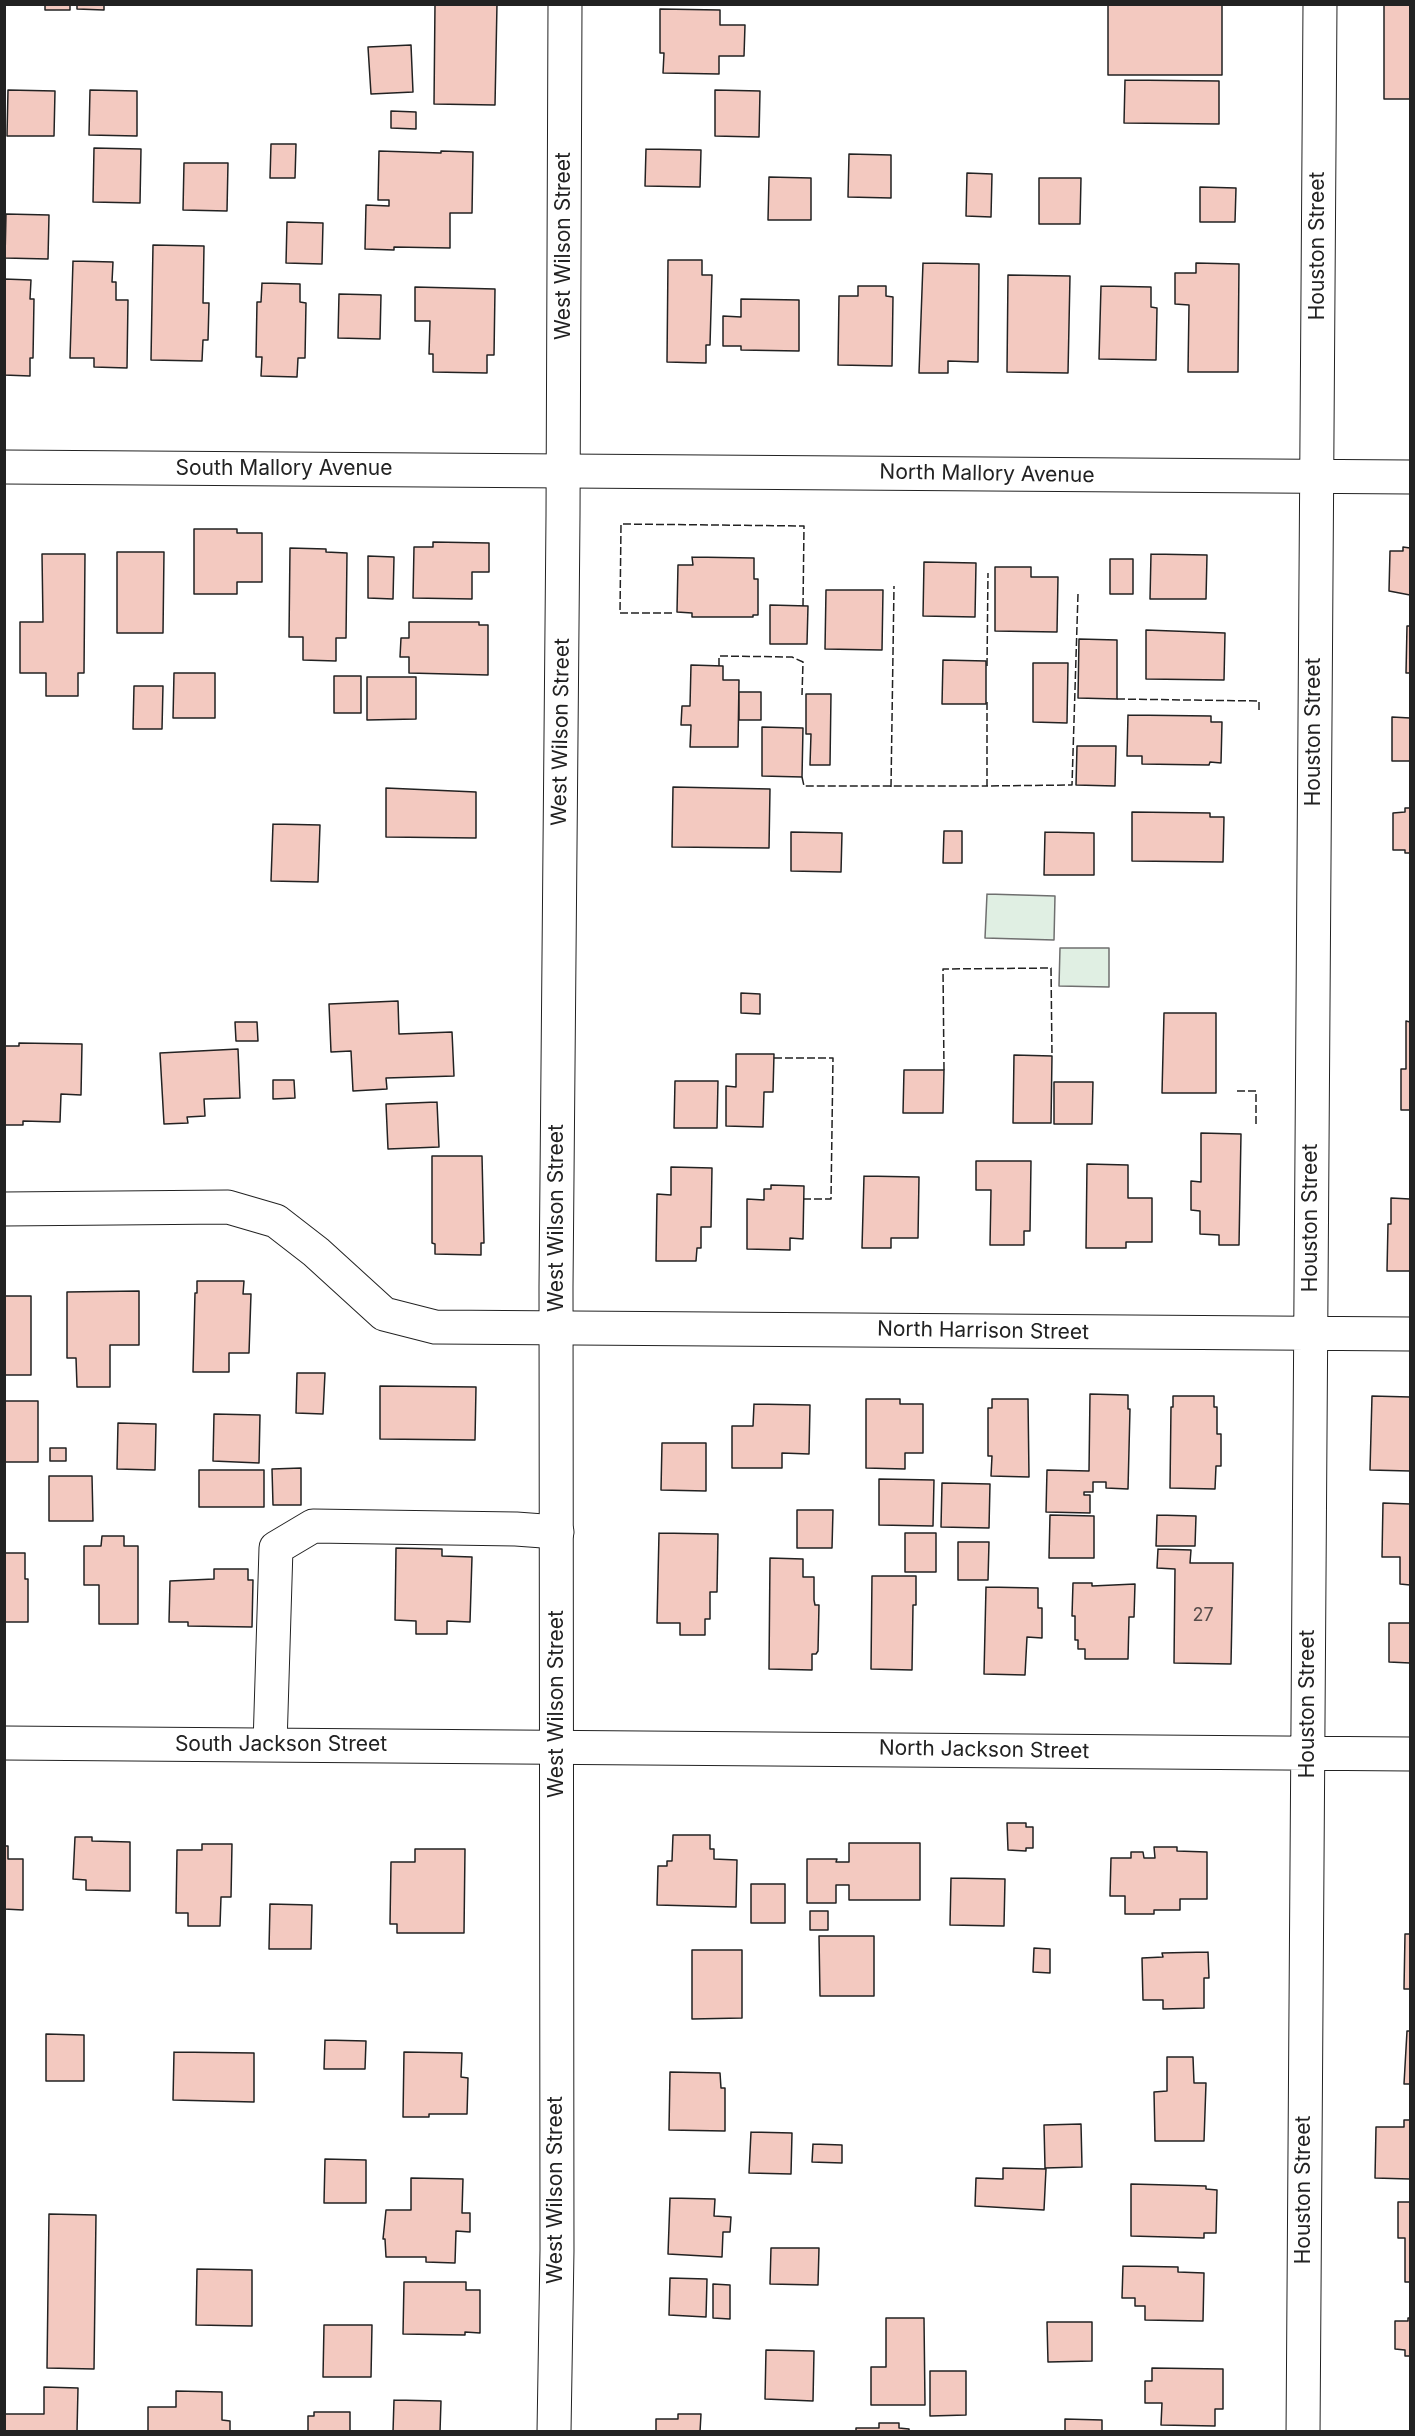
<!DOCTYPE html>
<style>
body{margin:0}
#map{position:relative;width:1415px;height:2436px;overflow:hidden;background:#fff;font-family:Inter,sans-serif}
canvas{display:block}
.frame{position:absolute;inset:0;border:6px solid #222;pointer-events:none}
</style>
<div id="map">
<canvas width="1415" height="2436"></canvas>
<div class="frame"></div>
</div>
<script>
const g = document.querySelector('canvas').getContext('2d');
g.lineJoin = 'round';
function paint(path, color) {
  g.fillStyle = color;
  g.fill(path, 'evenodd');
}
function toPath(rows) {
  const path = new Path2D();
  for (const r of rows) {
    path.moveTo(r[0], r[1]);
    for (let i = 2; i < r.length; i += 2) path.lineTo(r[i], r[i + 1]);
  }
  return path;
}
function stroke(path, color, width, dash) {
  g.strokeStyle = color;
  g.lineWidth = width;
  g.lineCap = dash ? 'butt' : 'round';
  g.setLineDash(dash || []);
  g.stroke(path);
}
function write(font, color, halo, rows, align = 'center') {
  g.font = font + ' Inter,sans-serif';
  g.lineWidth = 4.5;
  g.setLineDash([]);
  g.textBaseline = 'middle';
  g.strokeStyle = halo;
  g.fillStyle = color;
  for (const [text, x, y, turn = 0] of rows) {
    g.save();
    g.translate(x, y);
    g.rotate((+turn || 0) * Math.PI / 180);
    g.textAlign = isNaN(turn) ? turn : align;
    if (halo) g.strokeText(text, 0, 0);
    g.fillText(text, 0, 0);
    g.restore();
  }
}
const green = toPath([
 [987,894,1055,896,1054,940,985,938,987,894],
 [1060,948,1109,948,1109,987,1059,986,1060,948]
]);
paint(green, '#e0efe3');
stroke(green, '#6f6f6f', 1.5);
const building = toPath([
 [45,4,70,4,70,10,45,10,45,4],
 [77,4,104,4,104,10,77,9,77,4],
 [435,4,497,4,495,105,434,104,435,4],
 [1108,4,1222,4,1222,75,1108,75,1108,4],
 [1384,4,1410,4,1410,99,1384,99,1384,4],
 [660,9,720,10,720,25,745,25,744,56,719,56,719,74,663,73,664,53,660,53,660,9],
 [411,45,413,92,371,94,368,47,411,45],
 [1125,80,1219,81,1219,124,1124,123,1125,80],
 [8,90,55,91,54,136,7,136,8,90],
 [90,90,137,91,137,136,89,135,90,90],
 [715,90,760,91,759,137,715,136,715,90],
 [391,111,416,112,416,129,391,128,391,111],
 [271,144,296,144,295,178,270,178,271,144],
 [94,148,141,149,140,203,93,202,94,148],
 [646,149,701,150,700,187,645,186,646,149],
 [379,151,441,153,441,151,473,152,472,213,450,213,450,248,394,247,394,250,365,249,366,205,389,206,389,200,378,200,379,151],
 [849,154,891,155,891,198,848,197,849,154],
 [184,163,228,163,227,211,183,210,184,163],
 [967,173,992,174,991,217,966,216,967,173],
 [769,177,811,178,811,220,768,220,769,177],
 [1039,178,1081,178,1080,224,1039,224,1039,178],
 [1200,187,1236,188,1235,222,1200,222,1200,187],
 [6,214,49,215,48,259,5,258,6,214],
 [287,222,323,223,322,264,286,263,287,222],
 [153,245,204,246,203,303,209,303,208,340,203,340,202,361,151,360,153,245],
 [668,260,702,260,702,275,712,275,710,345,706,345,706,363,667,362,668,260],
 [73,261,113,262,112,282,116,282,116,300,128,300,127,368,94,367,94,358,70,358,73,261],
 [923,263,979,264,978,362,948,361,948,373,919,373,923,263],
 [1196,263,1239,264,1238,372,1188,372,1189,305,1175,304,1175,273,1196,273,1196,263],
 [1008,275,1070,276,1068,373,1007,372,1008,275],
 [4,279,31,280,30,299,34,299,33,358,30,358,30,376,4,375,4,279],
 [262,283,300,284,300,302,306,303,305,358,298,358,297,377,261,376,262,357,256,357,257,302,261,302,262,283],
 [858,286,886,286,886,296,893,297,892,366,838,365,839,296,858,296,858,286],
 [1101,286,1151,287,1151,307,1157,308,1156,360,1099,359,1101,286],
 [415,287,495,289,494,355,487,355,487,373,433,372,433,354,429,354,430,321,415,321,415,287],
 [339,294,381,295,380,339,338,338,339,294],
 [741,299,799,300,799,351,741,350,741,346,723,346,723,316,741,317,741,299],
 [194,529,237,529,237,533,262,533,262,582,237,582,237,594,194,594,194,529],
 [433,542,489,543,489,572,472,572,472,599,413,598,414,547,433,547,433,542],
 [1403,547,1410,548,1410,595,1389,591,1390,551,1403,551,1403,547],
 [290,548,326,549,326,552,347,553,346,638,336,638,336,661,303,660,303,637,289,637,290,548],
 [117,552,164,552,163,633,117,633,117,552],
 [42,554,85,554,84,673,78,673,78,696,46,696,46,673,20,673,20,622,43,622,42,554],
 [1151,554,1207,555,1206,599,1150,599,1151,554],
 [368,556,394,557,393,599,368,598,368,556],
 [692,557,754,558,754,579,758,579,758,615,753,615,753,617,692,617,692,613,677,612,678,565,693,565,692,557],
 [1110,559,1133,559,1133,594,1110,594,1110,559],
 [924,562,976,563,975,617,923,616,924,562],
 [995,567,1031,567,1031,577,1058,577,1057,632,995,631,995,567],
 [826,590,883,590,882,650,825,649,826,590],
 [770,605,808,606,807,644,770,644,770,605],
 [409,622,479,622,479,625,488,625,488,675,409,673,409,657,400,657,401,638,409,638,409,622],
 [1407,626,1410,626,1410,673,1406,673,1407,626],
 [1146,630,1225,633,1224,680,1146,679,1146,630],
 [1079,639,1117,640,1117,699,1078,698,1079,639],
 [943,660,986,661,986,704,942,704,943,660],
 [1033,663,1068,663,1067,723,1033,722,1033,663],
 [691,665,723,666,723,680,739,680,738,747,690,747,691,725,681,725,682,706,690,706,691,665],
 [174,673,215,673,215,718,173,718,174,673],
 [334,676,361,676,361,713,334,713,334,676],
 [367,677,416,677,416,719,367,720,367,677],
 [134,686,163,686,162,729,133,729,134,686],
 [739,692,761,692,761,720,739,720,739,692],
 [806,694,831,694,830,765,810,765,811,734,806,734,806,694],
 [1128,715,1211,716,1211,722,1222,722,1221,763,1210,762,1209,765,1142,764,1142,756,1127,756,1128,715],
 [1392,717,1410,718,1410,761,1392,761,1392,717],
 [762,727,803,728,802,777,762,776,762,727],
 [1077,746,1116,746,1115,786,1076,785,1077,746],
 [673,787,770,789,769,848,672,847,673,787],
 [386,788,476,792,476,838,386,837,386,788],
 [1405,808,1410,808,1410,853,1405,853,1405,850,1393,850,1393,813,1405,812,1405,808],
 [1132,812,1210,813,1210,817,1224,817,1223,862,1132,861,1132,812],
 [273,824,320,825,318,882,271,881,273,824],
 [944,831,962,831,962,863,943,863,944,831],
 [791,832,842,833,841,872,791,871,791,832],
 [1045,832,1094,833,1094,875,1044,875,1045,832],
 [741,993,760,994,760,1014,741,1013,741,993],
 [398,1001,399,1034,452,1032,454,1076,386,1078,387,1089,353,1091,351,1051,331,1052,329,1004,398,1001],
 [1164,1013,1216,1013,1216,1093,1162,1093,1164,1013],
 [1406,1021,1410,1022,1410,1110,1401,1110,1401,1069,1406,1069,1406,1021],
 [235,1022,257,1022,258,1041,236,1041,235,1022],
 [19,1043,82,1044,81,1095,61,1094,60,1122,23,1121,23,1125,4,1125,4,1046,19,1046,19,1043],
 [238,1049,240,1098,204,1099,205,1116,187,1117,188,1123,164,1124,160,1053,238,1049],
 [736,1054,774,1054,773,1092,764,1092,763,1127,726,1126,726,1086,736,1087,736,1054],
 [1014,1055,1052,1056,1051,1123,1013,1123,1014,1055],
 [904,1070,944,1070,943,1113,903,1113,904,1070],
 [273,1080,294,1080,295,1098,273,1099,273,1080],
 [675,1081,718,1081,717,1128,674,1128,675,1081],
 [1054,1082,1093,1082,1092,1124,1054,1124,1054,1082],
 [437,1102,439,1147,388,1149,386,1104,437,1102],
 [1201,1133,1241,1134,1239,1245,1219,1245,1219,1235,1200,1234,1200,1211,1191,1210,1191,1181,1201,1182,1201,1133],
 [432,1156,482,1156,484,1243,481,1243,481,1255,435,1254,435,1244,432,1243,432,1156],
 [976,1161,1031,1161,1030,1231,1024,1231,1024,1245,990,1245,991,1190,976,1190,976,1161],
 [1087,1164,1128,1165,1128,1198,1152,1198,1152,1242,1126,1242,1126,1248,1086,1248,1087,1164],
 [671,1167,712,1168,711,1227,701,1227,701,1248,697,1248,696,1261,656,1261,657,1194,671,1195,671,1167],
 [864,1176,919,1177,918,1238,891,1238,891,1248,862,1248,864,1176],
 [771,1185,804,1186,803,1239,790,1238,790,1250,747,1249,747,1199,764,1200,764,1189,771,1189,771,1185],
 [1391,1198,1410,1199,1410,1271,1387,1271,1388,1224,1391,1224,1391,1198],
 [197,1281,244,1281,243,1294,251,1294,249,1353,229,1353,229,1372,193,1372,195,1293,197,1293,197,1281],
 [139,1291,139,1345,110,1345,110,1387,77,1387,76,1358,67,1358,67,1292,139,1291],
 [4,1296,31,1296,31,1375,4,1375,4,1296],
 [297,1373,325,1373,323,1414,296,1413,297,1373],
 [380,1386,476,1387,475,1440,380,1439,380,1386],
 [1090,1394,1128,1395,1128,1409,1130,1409,1128,1489,1106,1488,1106,1482,1093,1482,1093,1492,1084,1492,1084,1495,1090,1495,1090,1513,1046,1512,1047,1470,1089,1471,1090,1394],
 [1173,1396,1214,1396,1214,1407,1217,1407,1217,1434,1221,1434,1221,1466,1216,1466,1215,1489,1170,1488,1171,1407,1173,1407,1173,1396],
 [1372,1396,1410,1397,1410,1471,1370,1470,1372,1396],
 [866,1399,900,1399,900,1404,923,1404,923,1453,905,1453,905,1469,866,1468,866,1399],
 [992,1399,1028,1399,1029,1477,991,1476,992,1456,988,1456,988,1408,992,1408,992,1399],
 [4,1401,38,1401,38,1462,4,1462,4,1401],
 [754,1404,810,1405,809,1454,782,1453,782,1468,732,1468,732,1426,753,1426,754,1404],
 [214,1414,260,1415,259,1463,213,1461,214,1414],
 [118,1423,156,1424,155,1470,117,1469,118,1423],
 [662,1443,706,1443,706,1491,661,1490,662,1443],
 [50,1448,66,1448,66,1461,50,1461,50,1448],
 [301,1468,301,1505,273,1505,272,1469,301,1468],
 [199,1470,264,1470,264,1507,199,1507,199,1470],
 [49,1476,92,1476,93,1521,49,1521,49,1476],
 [879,1479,934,1480,933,1526,879,1525,879,1479],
 [942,1483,990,1484,989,1528,941,1527,942,1483],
 [1383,1503,1410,1504,1410,1585,1400,1584,1400,1557,1382,1557,1383,1503],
 [797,1510,833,1510,832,1548,797,1548,797,1510],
 [1050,1515,1094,1516,1094,1558,1049,1558,1050,1515],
 [1157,1515,1196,1516,1195,1546,1156,1546,1157,1515],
 [659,1533,718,1534,717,1592,710,1592,710,1619,705,1619,705,1635,680,1635,680,1623,657,1623,659,1533],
 [905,1533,936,1533,936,1572,905,1572,905,1533],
 [102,1536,124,1536,124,1546,138,1546,138,1624,99,1624,99,1585,84,1585,84,1546,101,1546,102,1536],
 [958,1542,989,1542,988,1580,958,1580,958,1542],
 [396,1548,442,1549,442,1556,472,1557,470,1622,447,1621,447,1634,416,1634,416,1621,395,1620,396,1548],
 [1158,1549,1191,1550,1190,1563,1233,1563,1231,1664,1174,1663,1175,1569,1157,1568,1158,1549],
 [4,1553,25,1553,25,1579,28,1579,28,1622,4,1622,4,1553],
 [770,1558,803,1559,803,1577,814,1577,814,1600,815,1605,819,1605,818,1651,816,1654,812,1654,812,1670,769,1669,770,1558],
 [214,1569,248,1569,248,1580,253,1580,252,1627,188,1626,188,1622,169,1622,170,1581,214,1579,214,1569],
 [872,1576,916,1576,916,1605,913,1605,912,1670,871,1669,872,1576],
 [1073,1583,1092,1583,1092,1586,1135,1584,1134,1617,1129,1617,1128,1659,1085,1659,1085,1649,1078,1649,1078,1640,1075,1640,1075,1616,1072,1616,1073,1583],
 [986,1587,1038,1588,1038,1608,1042,1608,1042,1638,1027,1637,1025,1675,984,1674,986,1587],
 [1389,1623,1410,1623,1410,1663,1389,1662,1389,1623],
 [1007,1823,1026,1823,1026,1827,1033,1827,1033,1848,1026,1848,1026,1851,1008,1850,1007,1823],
 [673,1835,710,1835,710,1849,714,1849,714,1859,737,1860,736,1907,657,1905,658,1866,667,1866,667,1861,672,1861,673,1835],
 [75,1837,92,1837,92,1841,130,1842,130,1891,86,1890,86,1880,73,1879,75,1837],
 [849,1843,920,1843,920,1900,849,1900,849,1885,836,1885,836,1903,807,1903,807,1859,837,1859,836,1862,849,1862,849,1843],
 [202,1844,232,1844,231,1897,221,1897,220,1926,188,1926,188,1913,176,1913,177,1850,202,1850,202,1844],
 [4,1846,8,1846,8,1859,23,1859,23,1910,4,1909,4,1846],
 [1154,1847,1177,1847,1177,1851,1207,1852,1207,1899,1180,1899,1180,1910,1154,1910,1154,1914,1125,1914,1125,1896,1110,1896,1111,1858,1131,1858,1131,1852,1143,1852,1144,1858,1155,1858,1154,1847],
 [415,1849,465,1849,464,1933,397,1933,397,1924,390,1924,391,1862,415,1862,415,1849],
 [951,1878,1005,1879,1004,1926,950,1925,951,1878],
 [751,1884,785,1884,785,1923,751,1923,751,1884],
 [270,1904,312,1905,311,1949,269,1949,270,1904],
 [810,1911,828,1911,828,1930,810,1930,810,1911],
 [1405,1934,1410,1934,1410,1989,1404,1989,1405,1934],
 [819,1936,874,1936,874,1996,820,1996,819,1936],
 [1034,1948,1050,1949,1050,1973,1033,1972,1034,1948],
 [692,1950,742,1950,742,2018,692,2019,692,1950],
 [1208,1952,1209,1978,1204,1978,1204,2008,1163,2009,1163,2000,1143,2000,1142,1958,1163,1957,1162,1953,1208,1952],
 [1407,2031,1410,2031,1410,2084,1404,2084,1407,2031],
 [46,2034,84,2035,84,2081,46,2081,46,2034],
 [325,2040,366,2041,365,2069,324,2069,325,2040],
 [174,2052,254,2053,254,2102,173,2100,174,2052],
 [404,2052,462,2053,461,2077,468,2078,467,2114,429,2114,429,2117,403,2117,404,2052],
 [1167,2057,1193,2057,1194,2083,1206,2083,1204,2141,1155,2141,1154,2092,1167,2091,1167,2057],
 [670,2072,720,2073,721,2088,725,2088,725,2131,669,2130,670,2072],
 [1404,2120,1410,2120,1410,2179,1375,2178,1376,2127,1404,2127,1404,2120],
 [1081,2124,1082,2167,1045,2168,1044,2125,1081,2124],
 [751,2132,792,2133,791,2174,749,2173,751,2132],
 [813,2144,842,2145,842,2163,812,2162,813,2144],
 [325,2159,366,2160,366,2203,324,2203,325,2159],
 [1003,2168,1046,2169,1044,2210,975,2206,976,2178,1003,2179,1003,2168],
 [411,2178,463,2179,462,2213,470,2213,470,2232,456,2231,455,2263,426,2262,426,2257,386,2257,385,2239,383,2239,386,2210,411,2210,411,2178],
 [1131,2184,1206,2186,1206,2189,1217,2190,1216,2233,1204,2233,1204,2238,1131,2236,1131,2184],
 [670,2198,715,2199,714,2216,731,2217,730,2232,723,2232,722,2257,668,2254,670,2198],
 [1398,2202,1410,2202,1410,2282,1405,2282,1405,2238,1398,2238,1398,2202],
 [49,2214,96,2215,94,2369,47,2368,49,2214],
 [771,2248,819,2248,818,2285,770,2284,771,2248],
 [1123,2266,1178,2267,1178,2272,1204,2273,1203,2321,1145,2320,1145,2306,1135,2306,1135,2298,1122,2298,1123,2266],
 [197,2269,252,2270,252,2326,196,2325,197,2269],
 [670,2278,707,2279,706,2317,669,2315,670,2278],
 [404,2282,466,2282,466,2290,480,2290,480,2333,465,2332,465,2335,403,2334,404,2282],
 [713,2284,730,2285,730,2319,713,2318,713,2284],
 [886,2318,924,2318,925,2405,871,2405,871,2367,886,2367,886,2318],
 [1408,2318,1410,2318,1410,2356,1405,2356,1405,2350,1395,2349,1395,2321,1408,2321,1408,2318],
 [1047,2322,1092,2322,1092,2361,1048,2362,1047,2322],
 [324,2325,372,2325,371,2377,323,2377,324,2325],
 [766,2350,814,2351,813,2401,765,2399,766,2350],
 [1152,2368,1223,2369,1223,2409,1215,2409,1215,2426,1161,2425,1162,2403,1145,2403,1145,2381,1152,2381,1152,2368],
 [930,2371,966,2371,966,2415,930,2416,930,2371],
 [44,2387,78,2388,77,2432,4,2432,4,2414,44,2414,44,2387],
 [176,2391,222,2392,222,2420,230,2421,230,2432,148,2432,148,2407,176,2407,176,2391],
 [394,2400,441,2401,440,2432,393,2432,394,2400],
 [314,2412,350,2412,350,2432,308,2432,308,2416,314,2416,314,2412],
 [678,2414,701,2414,700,2432,656,2432,656,2419,678,2419,678,2414],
 [1065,2419,1102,2420,1102,2432,1065,2432,1065,2419],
 [879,2423,899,2423,899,2428,909,2429,909,2432,856,2432,856,2428,879,2428,879,2423]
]);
paint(building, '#f3c9c0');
stroke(building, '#222', 1.5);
const minor = toPath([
 [4,467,1410,477],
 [4,1209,228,1207,276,1221,316,1252,384,1314,435,1327,1410,1334],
 [4,1743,1410,1754],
 [270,1745,276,1548,313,1526,516,1529,557,1532],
 [1303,2432,1320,4]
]);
const major = toPath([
 [554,2432,557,2250,556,1286,563,516,565,4]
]);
stroke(minor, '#222', 35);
stroke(major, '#222', 35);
stroke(minor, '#fff', 33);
stroke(major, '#fff', 33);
stroke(toPath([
 [672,613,620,613,621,524,804,526,803,606],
 [719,666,719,656,792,657,803,662,802,695],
 [987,666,988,573],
 [1117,699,1259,701,1259,713],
 [987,702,987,786,1072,785,1078,594],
 [802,777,804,786,987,786],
 [891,787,894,586],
 [774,1058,833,1058,831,1199,804,1199],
 [944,1070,943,969,1051,968,1052,1056],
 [1237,1091,1256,1091,1256,1127]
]), '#222', 1.5, [8, 3]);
write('18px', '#564c4a', null, [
 ["27",1203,1616]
]);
write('21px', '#222', '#fff', [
 ["West Wilson Street",564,246,-90],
 ["Houston Street",1318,246,-90],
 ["South Mallory Avenue",284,469],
 ["North Mallory Avenue",987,474,1],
 ["West Wilson Street",561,732,-89],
 ["Houston Street",1314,732,-90],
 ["West Wilson Street",557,1218,-90],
 ["Houston Street",1311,1218,-90],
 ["North Harrison Street",983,1331,1],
 ["West Wilson Street",557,1704,-90],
 ["Houston Street",1308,1704,-90],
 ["South Jackson Street",281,1745],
 ["North Jackson Street",984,1750,1],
 ["West Wilson Street",556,2190,-90],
 ["Houston Street",1304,2190,-90]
]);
</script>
